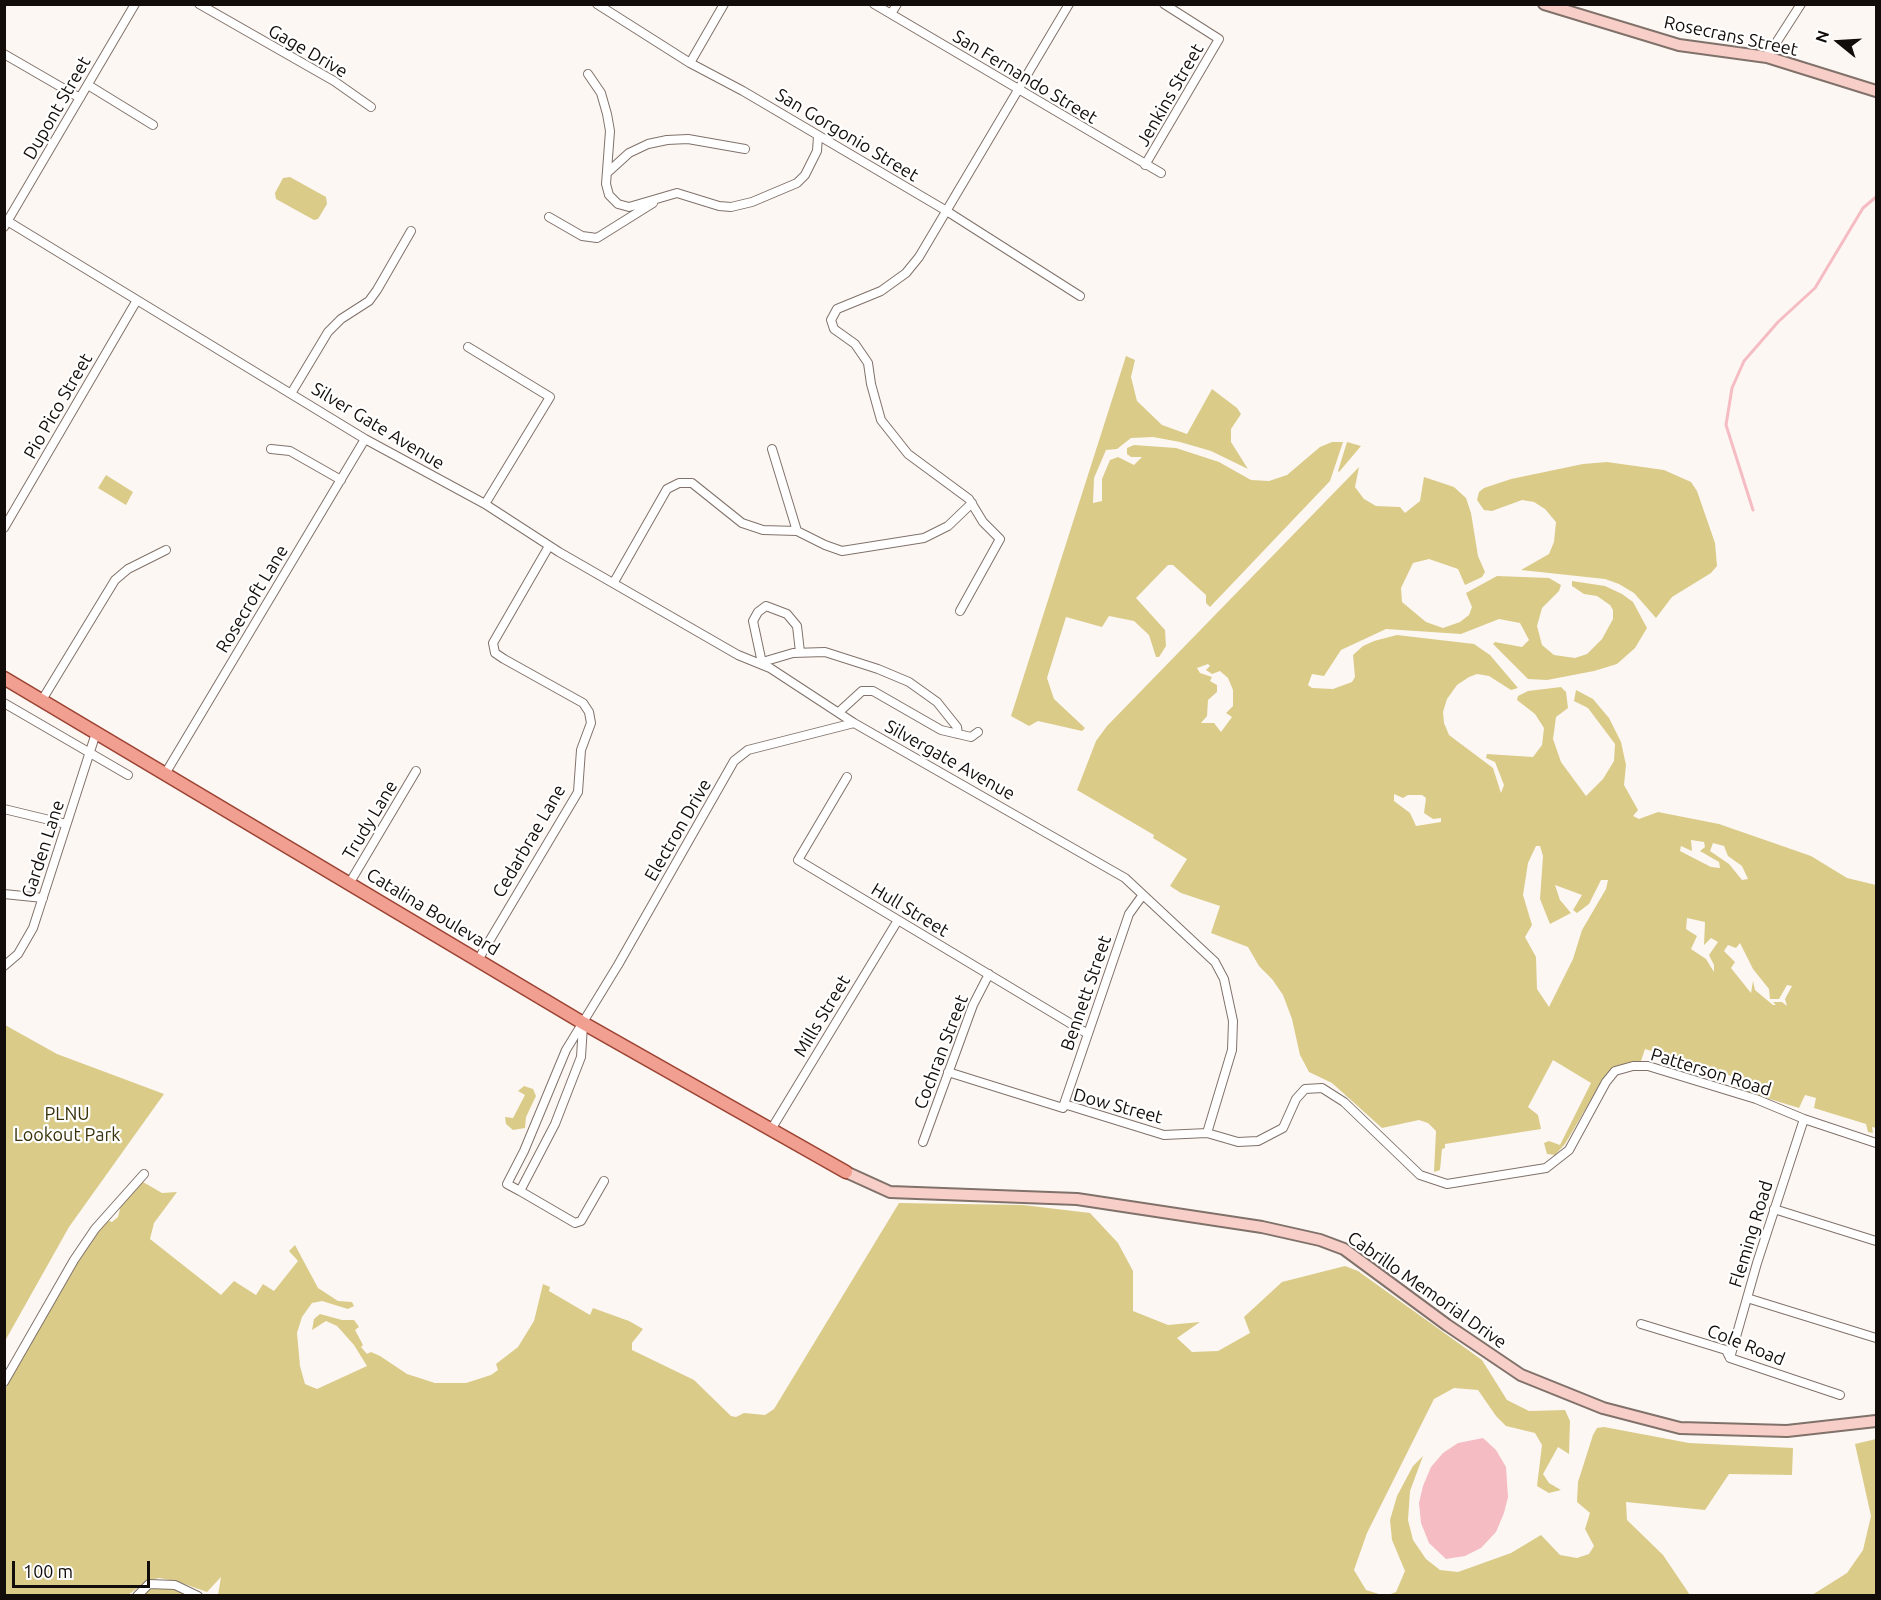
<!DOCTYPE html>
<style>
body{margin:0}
#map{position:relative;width:1881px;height:1600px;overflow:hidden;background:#fdf7f3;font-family:Ubuntu,sans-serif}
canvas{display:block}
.frame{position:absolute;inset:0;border:6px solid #120d0a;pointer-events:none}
.north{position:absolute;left:1809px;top:12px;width:60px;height:60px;-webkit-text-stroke:4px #fff;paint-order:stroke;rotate:288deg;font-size:16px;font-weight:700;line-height:24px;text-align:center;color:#120d0a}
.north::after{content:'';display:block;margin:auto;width:21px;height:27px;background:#120d0a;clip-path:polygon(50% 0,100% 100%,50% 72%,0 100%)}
.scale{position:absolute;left:12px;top:1561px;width:138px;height:27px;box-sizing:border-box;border:3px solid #120d0a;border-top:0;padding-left:8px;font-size:18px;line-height:21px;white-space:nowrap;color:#120d0a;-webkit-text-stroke:4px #fff;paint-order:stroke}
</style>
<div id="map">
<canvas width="1881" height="1600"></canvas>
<div class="frame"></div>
<div class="north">N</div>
<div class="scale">100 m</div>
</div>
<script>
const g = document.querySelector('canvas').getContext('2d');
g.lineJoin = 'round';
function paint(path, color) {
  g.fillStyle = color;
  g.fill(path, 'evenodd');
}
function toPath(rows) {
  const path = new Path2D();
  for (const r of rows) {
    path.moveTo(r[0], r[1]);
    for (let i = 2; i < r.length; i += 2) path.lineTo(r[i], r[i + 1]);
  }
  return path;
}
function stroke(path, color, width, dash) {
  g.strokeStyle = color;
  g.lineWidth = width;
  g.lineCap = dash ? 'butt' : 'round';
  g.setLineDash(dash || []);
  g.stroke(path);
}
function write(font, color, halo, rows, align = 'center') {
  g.font = font + ' Ubuntu,sans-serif';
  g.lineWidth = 4.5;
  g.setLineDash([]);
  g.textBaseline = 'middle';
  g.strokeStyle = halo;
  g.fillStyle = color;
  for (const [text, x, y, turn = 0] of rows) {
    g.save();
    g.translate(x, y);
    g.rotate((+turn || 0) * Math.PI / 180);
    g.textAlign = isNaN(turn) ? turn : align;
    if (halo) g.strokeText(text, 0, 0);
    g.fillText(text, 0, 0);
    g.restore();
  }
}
paint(toPath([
 [290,177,326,197,327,204,318,219,314,220,276,199,275,193,283,178],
 [1126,356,1135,360,1131,377,1137,401,1162,425,1187,434,1212,389,1237,408,1241,414,1231,429,1231,442,1248,469,1211,451,1180,442,1153,437,1131,438,1117,449,1106,450,1094,478,1093,503,1102,501,1102,479,1110,460,1118,457,1134,465,1142,457,1131,457,1127,454,1127,448,1134,445,1176,448,1219,462,1251,480,1269,481,1287,475,1320,447,1332,442,1343,442,1330,481,1210,607,1206,603,1206,595,1173,565,1168,565,1136,598,1165,630,1166,646,1159,657,1156,657,1149,635,1134,621,1109,616,1102,627,1066,617,1047,678,1054,699,1085,728,1082,731,1038,721,1029,726,1011,716],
 [1347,442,1361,446,1339,472,1338,471],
 [1607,462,1664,470,1691,482,1697,491,1715,543,1717,566,1711,573,1672,597,1656,618,1634,593,1619,584,1605,579,1521,570,1549,554,1554,542,1556,522,1545,509,1534,502,1522,500,1492,511,1484,510,1477,500,1479,492,1484,488,1511,479,1583,464],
 [1359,467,1355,487,1364,499,1376,506,1400,507,1405,513,1420,501,1424,477,1454,487,1466,498,1471,513,1478,556,1485,572,1482,577,1465,585,1458,569,1429,559,1413,563,1401,588,1402,602,1426,622,1443,628,1460,622,1469,615,1472,607,1466,593,1497,576,1549,578,1561,585,1559,591,1542,608,1537,626,1542,645,1554,655,1575,658,1587,654,1602,639,1613,619,1613,610,1610,605,1597,596,1584,594,1572,586,1572,581,1605,586,1622,594,1633,602,1647,628,1635,648,1617,664,1594,671,1547,680,1528,679,1493,644,1495,642,1522,647,1529,640,1520,623,1499,619,1461,634,1386,629,1341,650,1324,676,1312,674,1308,685,1312,688,1333,689,1352,682,1355,677,1353,655,1363,646,1374,641,1397,635,1474,644,1490,655,1518,688,1511,690,1489,676,1477,674,1469,677,1457,685,1447,699,1443,712,1444,723,1449,735,1493,768,1501,793,1504,785,1495,762,1486,758,1487,754,1533,757,1542,745,1544,728,1535,714,1517,700,1518,696,1528,691,1561,687,1566,692,1568,708,1556,717,1553,739,1561,762,1586,796,1603,779,1614,761,1615,744,1588,708,1574,701,1576,690,1593,699,1609,718,1621,742,1626,765,1624,785,1638,810,1633,816,1639,819,1658,812,1719,824,1811,856,1847,878,1876,885,1876,1128,1872,1127,1873,1133,1868,1132,1866,1124,1814,1108,1816,1098,1805,1095,1799,1108,1747,1092,1750,1082,1645,1049,1641,1061,1620,1066,1603,1079,1565,1144,1555,1155,1547,1154,1544,1143,1549,1141,1560,1145,1591,1083,1553,1060,1528,1107,1538,1115,1541,1129,1445,1144,1445,1148,1442,1149,1440,1170,1434,1172,1436,1131,1428,1123,1419,1120,1382,1128,1332,1083,1309,1072,1300,1055,1292,1019,1283,995,1272,979,1259,966,1248,947,1211,933,1220,906,1181,893,1170,886,1187,859,1153,838,1154,835,1077,790,1096,741,1107,726],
 [1208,664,1210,666,1206,670,1212,674,1220,671,1228,678,1233,690,1233,706,1226,713,1232,717,1221,732,1214,723,1201,723,1207,716,1208,700,1217,692,1217,685,1210,681,1212,677,1200,673,1197,668],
 [1394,794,1403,798,1408,795,1422,795,1426,798,1424,813,1433,819,1441,818,1441,822,1416,826,1410,813,1394,801],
 [1691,840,1704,842,1705,847,1700,851,1719,862,1720,868,1711,867,1680,851,1681,846,1692,851],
 [1713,843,1724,846,1728,856,1742,866,1748,879,1742,880,1729,864,1710,851],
 [1536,846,1540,846,1543,856,1540,899,1550,924,1571,913,1560,900,1555,885,1582,895,1573,910,1577,913,1589,904,1601,880,1608,880,1606,889,1582,930,1573,959,1549,1007,1537,989,1536,957,1525,937,1532,925,1523,895,1528,863],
 [1687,918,1705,922,1704,945,1711,938,1718,942,1709,955,1714,965,1714,972,1706,959,1691,949,1697,936,1686,929],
 [1740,943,1753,969,1769,989,1770,999,1779,999,1787,985,1792,986,1785,999,1787,1006,1782,1002,1773,1002,1776,1005,1773,1005,1755,990,1753,981,1751,993,1731,968,1735,962,1724,951,1728,945,1736,948],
 [106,475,133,492,126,505,98,488],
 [5,1025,57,1054,164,1094,69,1227,5,1341],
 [524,1086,533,1089,536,1096,526,1117,525,1128,513,1130,506,1124,505,1117,513,1118,525,1095,518,1091],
 [143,1182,162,1193,177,1192,154,1223,150,1239,221,1295,234,1281,256,1295,263,1284,274,1291,298,1261,289,1251,295,1245,318,1288,338,1301,352,1302,354,1306,348,1309,322,1301,312,1303,302,1317,297,1333,300,1366,305,1384,317,1389,367,1366,354,1345,337,1326,326,1321,312,1330,314,1319,320,1314,342,1320,354,1320,359,1327,355,1330,363,1345,361,1347,367,1354,371,1352,380,1356,407,1374,435,1383,466,1383,491,1375,498,1370,496,1364,518,1347,534,1321,543,1284,550,1287,549,1291,590,1315,593,1308,629,1321,643,1329,632,1343,632,1350,694,1380,731,1416,736,1417,744,1413,765,1415,774,1409,899,1203,1023,1205,1090,1213,1118,1243,1133,1271,1133,1311,1168,1325,1200,1322,1177,1338,1192,1352,1218,1351,1250,1333,1244,1317,1282,1282,1345,1266,1358,1271,1482,1360,1507,1400,1529,1411,1565,1410,1570,1421,1569,1454,1558,1447,1543,1474,1549,1483,1561,1490,1549,1493,1537,1486,1542,1445,1535,1433,1506,1426,1496,1416,1478,1390,1454,1388,1434,1399,1367,1533,1354,1570,1366,1590,1382,1595,218,1595,221,1577,207,1592,176,1581,159,1578,147,1581,128,1595,5,1596,5,1389,85,1246,107,1220,112,1222,118,1217,121,1205],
 [1604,1427,1689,1443,1793,1448,1792,1475,1729,1474,1705,1510,1626,1502,1627,1520,1663,1555,1690,1595,1388,1595,1396,1592,1405,1571,1392,1540,1390,1520,1397,1496,1413,1466,1423,1456,1410,1491,1408,1520,1413,1540,1426,1559,1440,1570,1458,1572,1511,1553,1541,1535,1560,1555,1577,1558,1589,1554,1594,1546,1585,1529,1590,1513,1577,1502,1578,1482,1593,1435,1597,1428],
 [1876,1439,1876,1595,1812,1595,1847,1573,1863,1550,1871,1516,1855,1444],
 [150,1588,175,1588,192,1596,142,1596]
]), '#dacb89');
paint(toPath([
 [1483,1438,1496,1450,1506,1467,1508,1497,1504,1513,1496,1532,1481,1548,1465,1556,1446,1559,1429,1543,1421,1523,1419,1503,1423,1486,1431,1467,1443,1453,1458,1443]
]), '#f5bcc3');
stroke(toPath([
 [1753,510,1726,425,1732,388,1744,361,1778,322,1815,288,1863,208,1876,197]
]), '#f5bcc3', 3);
const street = toPath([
 [199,4,334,81,371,107],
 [597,4,690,63,743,91,945,210,1080,296],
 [874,4,1161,173],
 [891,14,897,4],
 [4,54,80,98],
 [1767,57,1801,4],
 [690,63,724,4],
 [588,74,601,93,607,114,610,131,606,184,609,195,618,204,629,207,677,193,719,206,731,207,752,202,797,183,805,175,817,151,818,136],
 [88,85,153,125],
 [1145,165,1219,39,1164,4],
 [607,173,629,153,648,144,667,140,688,139,745,149],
 [549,217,582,236,597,238,653,203],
 [4,219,365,439,485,504,559,552,738,655,770,668,854,723,1125,878,1215,962,1224,979,1233,1021,1232,1050,1207,1133],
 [4,227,135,4],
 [468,347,550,397,485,504],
 [292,392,328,332,341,319,369,301,377,290,411,231],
 [271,449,290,451,341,480],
 [772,449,797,531],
 [4,528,137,300],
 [614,582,667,489,679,483,692,483,742,523,763,530,797,531,825,545,842,551,924,538,948,526,972,503],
 [960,611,1000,539,983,522,969,499,908,454,881,420,871,384,868,363,855,344,834,329,831,320,837,309,881,291,906,273,919,257,1069,4],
 [759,663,793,653,825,652,878,669,909,682,937,702,957,727,958,734],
 [762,663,753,621,758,612,766,606,787,614,797,626,800,652],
 [42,700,115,580,128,569,166,550],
 [4,703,128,775],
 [839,712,862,691,873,691,941,730,971,737,978,732],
 [165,774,365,439],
 [847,777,798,860,1088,1034],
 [4,809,66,824],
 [349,884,416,771],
 [4,894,43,898],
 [478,960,578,792,581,750,591,723,589,712,583,703,504,659,495,653,493,643,549,546],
 [4,966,18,954,33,928,96,733],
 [583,1025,581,1057,555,1124,520,1191,575,1223,581,1221,604,1181],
 [948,1072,1063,1108,1064,1104],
 [1064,1104,1164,1135,1207,1133,1238,1142,1258,1141,1283,1128,1296,1099,1305,1089,1322,1088,1344,1102,1420,1175,1447,1184,1546,1168,1569,1150,1606,1082,1615,1071,1633,1066,1648,1066,1756,1099,1804,1119,1876,1143],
 [1064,1104,1129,914,1142,896],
 [772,1128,898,920],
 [923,1142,973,1005,989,974],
 [520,1191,507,1184,524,1151,566,1050,618,965,734,761,748,750,854,723],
 [1774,1209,1876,1241],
 [1747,1298,1876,1338],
 [1641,1324,1726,1350,1730,1358,1840,1395],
 [1730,1358,1757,1263,1804,1119],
 [4,1382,74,1260,95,1229,144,1174],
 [137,1596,149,1584,175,1585,198,1596]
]);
const secondary = toPath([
 [1544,4,1679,45,1767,57,1876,91],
 [846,1172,890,1192,1077,1199,1262,1227,1320,1240,1344,1249,1447,1325,1521,1375,1603,1408,1680,1428,1787,1431,1876,1421]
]);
const primary = toPath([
 [4,678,583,1023,846,1172]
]);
stroke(street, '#80726a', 10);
stroke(secondary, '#80726a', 14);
stroke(primary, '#9c4232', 15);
stroke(street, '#fff', 8);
stroke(secondary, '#f8cfc8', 10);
stroke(primary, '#f09f91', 12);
write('18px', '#120d0a', '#fff', [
 ["Rosecrans Street",1731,36,12],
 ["Gage Drive",308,51,30],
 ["San Fernando Street",1025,77,31],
 ["Jenkins Street",1170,95,-60],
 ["Dupont Street",57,108,-60],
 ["San Gorgonio Street",847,135,31],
 ["Pio Pico Street",58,406,-60],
 ["Silver Gate Avenue",378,426,31],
 ["Rosecroft Lane",252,599,-59],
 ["Silvergate Avenue",950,760,29],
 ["Trudy Lane",370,820,-59],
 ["Electron Drive",678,830,-60],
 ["Cedarbrae Lane",529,841,-60],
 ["Garden Lane",43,849,-72],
 ["Hull Street",910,910,31],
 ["Catalina Boulevard",433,912,31],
 ["Bennett Street",1086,993,-71],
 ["Mills Street",822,1016,-59],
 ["Cochran Street",941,1052,-69],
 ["Patterson Road",1711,1072,17],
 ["Dow Street",1118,1106,15],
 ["Fleming Road",1751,1234,-73],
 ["Cabrillo Memorial Drive",1427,1290,35],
 ["Cole Road",1746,1345,22]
]);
write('18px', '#3a320b', '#fff', [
 ["PLNU",67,1114],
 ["Lookout Park",67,1135]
]);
</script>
